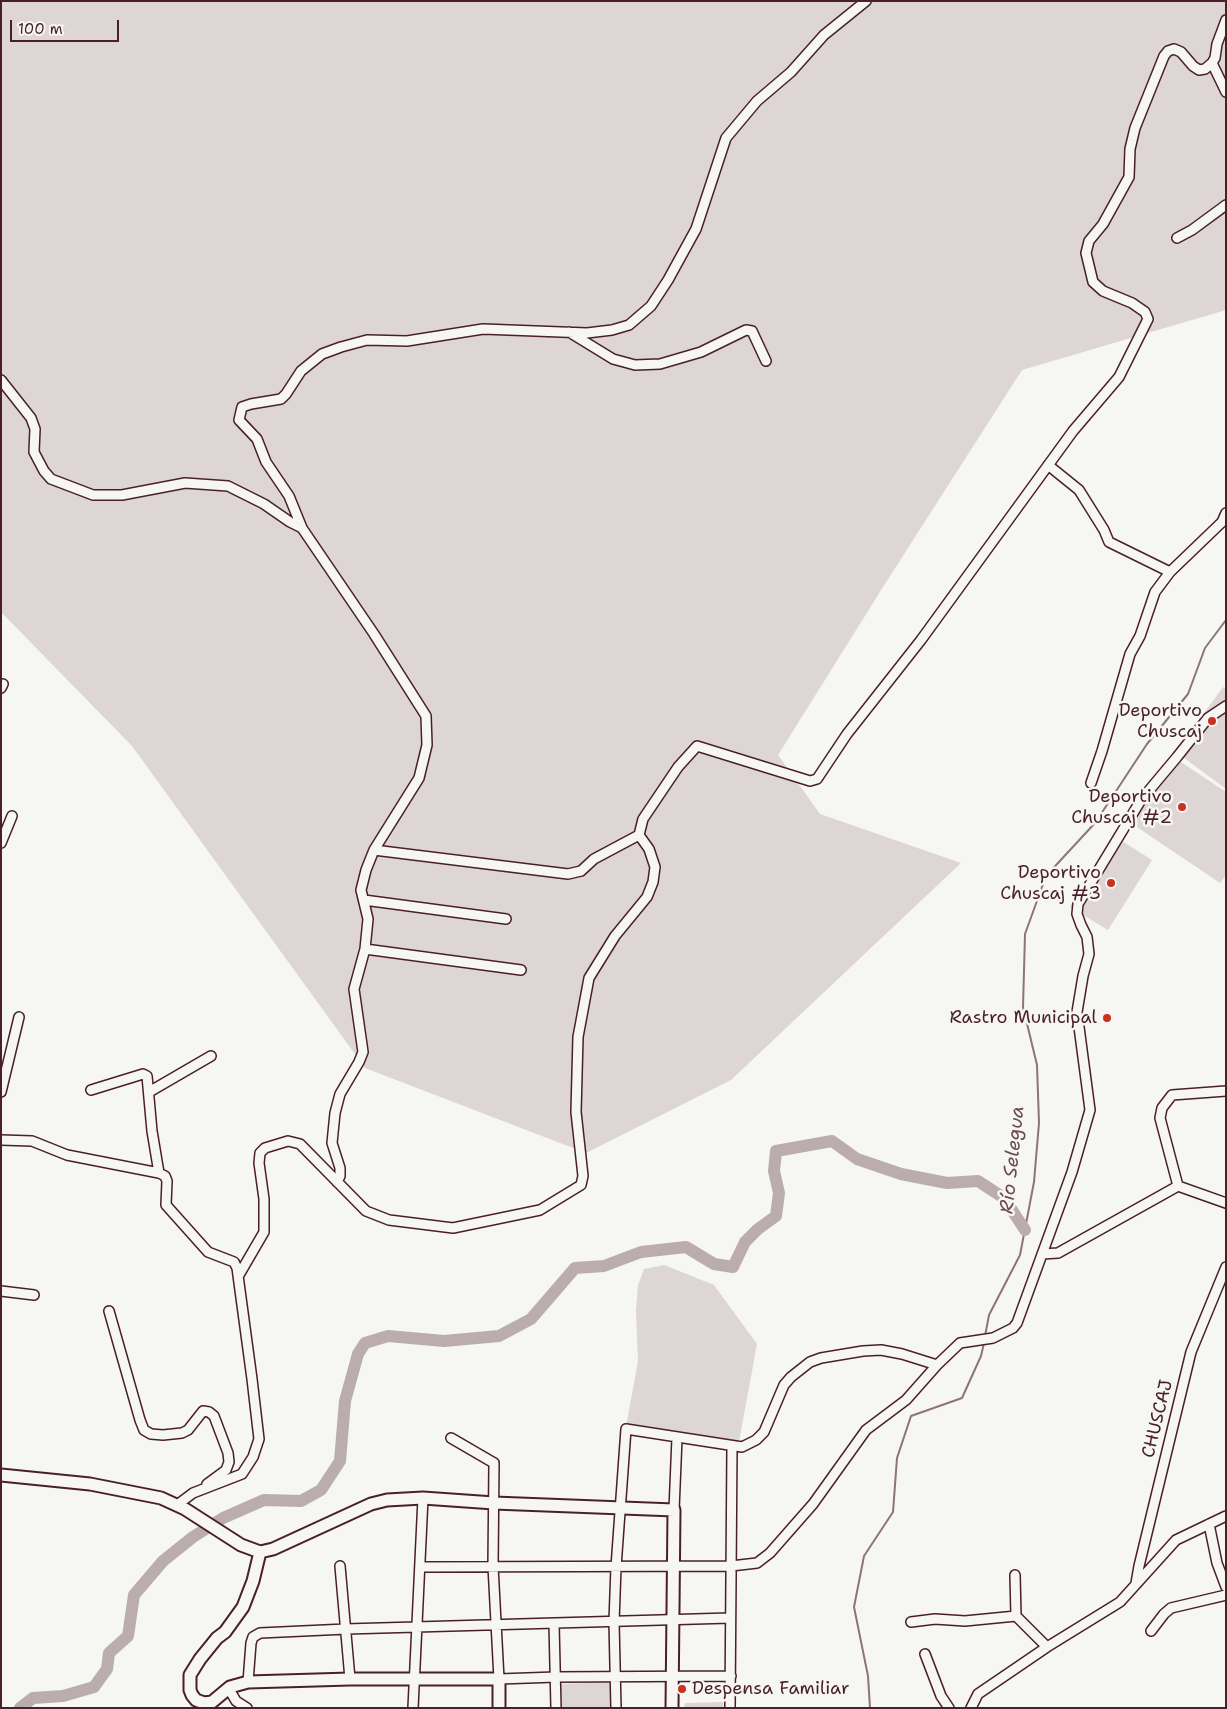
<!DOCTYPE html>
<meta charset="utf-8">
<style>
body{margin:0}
#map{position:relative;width:1227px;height:1709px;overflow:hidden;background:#f6f6f2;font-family:"Shantell Sans",sans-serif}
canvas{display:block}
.frame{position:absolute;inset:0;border:2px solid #4a1f2b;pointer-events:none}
.scale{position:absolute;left:10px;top:20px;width:109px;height:22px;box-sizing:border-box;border:2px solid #4a1f2b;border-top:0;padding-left:6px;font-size:15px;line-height:18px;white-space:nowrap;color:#4a1f2b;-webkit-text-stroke:4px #f6f6f2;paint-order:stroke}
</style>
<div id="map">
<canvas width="1227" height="1709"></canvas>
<div class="frame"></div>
<div class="scale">100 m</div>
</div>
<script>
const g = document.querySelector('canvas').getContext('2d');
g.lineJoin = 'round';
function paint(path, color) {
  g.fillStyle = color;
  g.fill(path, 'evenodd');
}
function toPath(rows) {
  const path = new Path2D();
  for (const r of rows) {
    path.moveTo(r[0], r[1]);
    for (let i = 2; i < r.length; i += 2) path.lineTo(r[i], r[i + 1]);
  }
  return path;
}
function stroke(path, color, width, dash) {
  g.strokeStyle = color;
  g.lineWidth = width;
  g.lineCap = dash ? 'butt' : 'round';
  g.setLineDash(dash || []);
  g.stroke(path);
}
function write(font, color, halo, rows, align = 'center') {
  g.font = font + ' "Shantell Sans",sans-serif';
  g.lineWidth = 5;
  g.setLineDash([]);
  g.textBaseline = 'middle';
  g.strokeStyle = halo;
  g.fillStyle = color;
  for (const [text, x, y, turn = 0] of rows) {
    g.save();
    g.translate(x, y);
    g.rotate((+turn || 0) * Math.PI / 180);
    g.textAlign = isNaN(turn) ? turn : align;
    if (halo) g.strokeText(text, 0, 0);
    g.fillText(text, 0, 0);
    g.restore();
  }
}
paint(toPath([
 [1,1,1226,1,1226,310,1022,370,883,587,778,755,820,814,961,863,731,1080,586,1153,365,1068,132,746,1,612],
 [1223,687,1226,689,1226,789,1176,752],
 [1172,756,1226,792,1226,875,1220,883,1128,821],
 [1114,836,1152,860,1108,930,1070,907],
 [664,1265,714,1285,757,1344,738,1447,626,1427,638,1361,636,1311,638,1285,644,1269],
 [612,1682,612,1708,561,1708,561,1684],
 [723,1702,723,1708,684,1708,685,1703]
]), '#ddd6d5');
stroke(toPath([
 [985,1336,989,1315,1020,1255,1034,1182,1039,1123,1037,1065,1023,1007,1025,934,1046,876,1095,823,1147,744,1188,694,1205,648,1226,620],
 [870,1708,868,1676,854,1607,864,1556,893,1512,897,1458,911,1416,962,1398,981,1356,984,1343]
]), '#8e747a', 2);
stroke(toPath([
 [20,1708,33,1698,63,1696,94,1687,107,1669,109,1653,128,1636,134,1595,163,1561,193,1537,223,1518,264,1500,301,1501,321,1490,340,1461,345,1401,358,1354,365,1343,388,1336,444,1341,499,1336,531,1319,575,1268,604,1266,641,1252,686,1247,714,1264,733,1267,745,1242,758,1229,776,1216,779,1193,774,1171,776,1151,832,1141,857,1159,901,1174,947,1183,978,1181,1004,1198,1025,1230]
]), '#bbadae', 12);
const minor = toPath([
 [1212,63,1226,92],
 [1177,238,1192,230,1226,205],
 [569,332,613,359,635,365,660,364,701,352,746,330,752,331,766,361],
 [1,380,31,418,35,429,34,452,44,471,51,479,93,495,122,495,185,483,228,486,264,504,290,522,302,528,374,634,426,716,427,745,419,778,374,850,366,870,361,890,368,919,365,949,354,989,363,1052,359,1062,340,1094,335,1113,332,1143,340,1168,340,1176,337,1182],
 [1048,465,1079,490,1104,530,1109,542,1170,572],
 [302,528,289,496,266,462,257,439,239,420,242,407,251,404,281,399,286,394,301,371,322,354,341,347,367,340,407,341,483,329,587,333,612,330,629,325,651,306,668,280,696,229,726,138,757,101,791,72,824,35,866,1],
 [1,688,3,684],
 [1091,783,1102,751,1130,654,1140,636,1155,592,1170,572,1222,522,1226,513],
 [1,843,12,816],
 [374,850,568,874,581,871,594,859,639,835],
 [364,900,506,919],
 [365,949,521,970],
 [91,1090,143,1074,147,1076,152,1131,159,1173],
 [1,1092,19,1017],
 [149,1092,211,1056],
 [1,1140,32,1141,67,1155,159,1173,165,1176,167,1181,166,1205,208,1252,234,1262,237,1268,252,1379,259,1439,253,1457,242,1474,193,1493,177,1505],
 [1178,1186,1160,1118,1162,1108,1172,1095,1226,1091],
 [1042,1254,1058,1253,1178,1186,1226,1203],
 [239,1275,264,1232,264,1199,259,1163,260,1153,265,1148,288,1141,300,1144,366,1211,389,1220,453,1228,540,1210,581,1185,583,1176,576,1112,578,1037,589,978,615,936,647,897,653,882,655,867,649,849,639,835,643,819,678,767,697,746,810,781,817,779,847,734,921,640,1073,431,1119,377,1148,319,1145,312,1132,303,1103,291,1093,282,1086,253,1089,241,1103,224,1129,177,1130,149,1135,128,1164,56,1168,51,1174,49,1181,52,1193,66,1199,70,1205,69,1212,63,1215,58,1217,44,1226,20],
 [1,1291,34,1295],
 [109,1311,140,1420,144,1430,151,1434,163,1435,182,1433,188,1430,203,1411,209,1412,214,1416,228,1453,229,1462,226,1470,207,1484],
 [451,1438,494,1463,493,1566,499,1679,556,1677,731,1676],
 [674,1510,677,1438],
 [1209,1524,1217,1563,1226,1587],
 [340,1566,350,1679],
 [421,1567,731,1566,757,1563,770,1553,813,1504,866,1430,906,1400,937,1365,960,1343,993,1338,1013,1328,1017,1323,1072,1172,1090,1110,1077,1012,1083,976,1089,954,1087,937,1081,925,1077,914,1078,904,1141,800,1177,757,1208,718,1226,706],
 [1015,1575,1016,1616,1047,1647],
 [1136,1583,1139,1566,1191,1352,1226,1267],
 [911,1622,935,1619,965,1621,1016,1616],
 [554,1624,556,1708],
 [1151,1631,1164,1614,1171,1608,1226,1595],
 [925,1654,941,1696,949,1708],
 [248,1682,251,1643,253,1637,260,1633,346,1629,730,1618],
 [229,1689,236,1701,247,1708],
 [413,1708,423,1498],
 [616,1708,614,1622,616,1567,626,1429,742,1447,756,1440,764,1432,784,1385,791,1377,810,1362,821,1358,863,1351,881,1350,902,1354,937,1365],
 [730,1708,732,1446],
 [971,1708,978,1694,1047,1647,1120,1602,1176,1540,1226,1516]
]);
const major = toPath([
 [1,1475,90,1484,161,1498,185,1509,241,1545,260,1552,273,1549,371,1504,387,1500,423,1498,494,1503,674,1510,672,1708],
 [260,1552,253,1581,243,1607,225,1632,217,1638,200,1659,190,1675,190,1690,192,1695,196,1700,204,1703,212,1702,230,1687,248,1682,350,1679,499,1679,499,1708]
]);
stroke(minor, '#4a1f2b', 12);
stroke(major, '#4a1f2b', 15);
stroke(minor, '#f6f6f2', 9);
stroke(major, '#f6f6f2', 11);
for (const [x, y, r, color] of [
 [1212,721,5,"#c8321e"],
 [1182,807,5,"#c8321e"],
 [1111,883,5,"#c8321e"],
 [1107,1018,5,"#c8321e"],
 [682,1689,5,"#c8321e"]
]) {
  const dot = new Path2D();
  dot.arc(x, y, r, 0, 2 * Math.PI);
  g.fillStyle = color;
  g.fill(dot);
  stroke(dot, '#f6f6f2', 2);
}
write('18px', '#4a1f2b', '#f6f6f2', [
 ["Deportivo",1202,711],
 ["Chuscaj",1202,732],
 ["Deportivo",1172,797],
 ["Chuscaj #2",1172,818],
 ["Deportivo",1101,873],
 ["Chuscaj #3",1101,894],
 ["Rastro Municipal",1097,1018],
 ["Despensa Familiar",692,1689,"left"]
], 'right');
write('18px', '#4a1f2b', '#f6f6f2', [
 ["CHUSCAJ",1158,1419,-76]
]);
write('italic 19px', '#6c4a52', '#f6f6f2', [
 ["Río Selegua",1013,1160,-84]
]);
</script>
